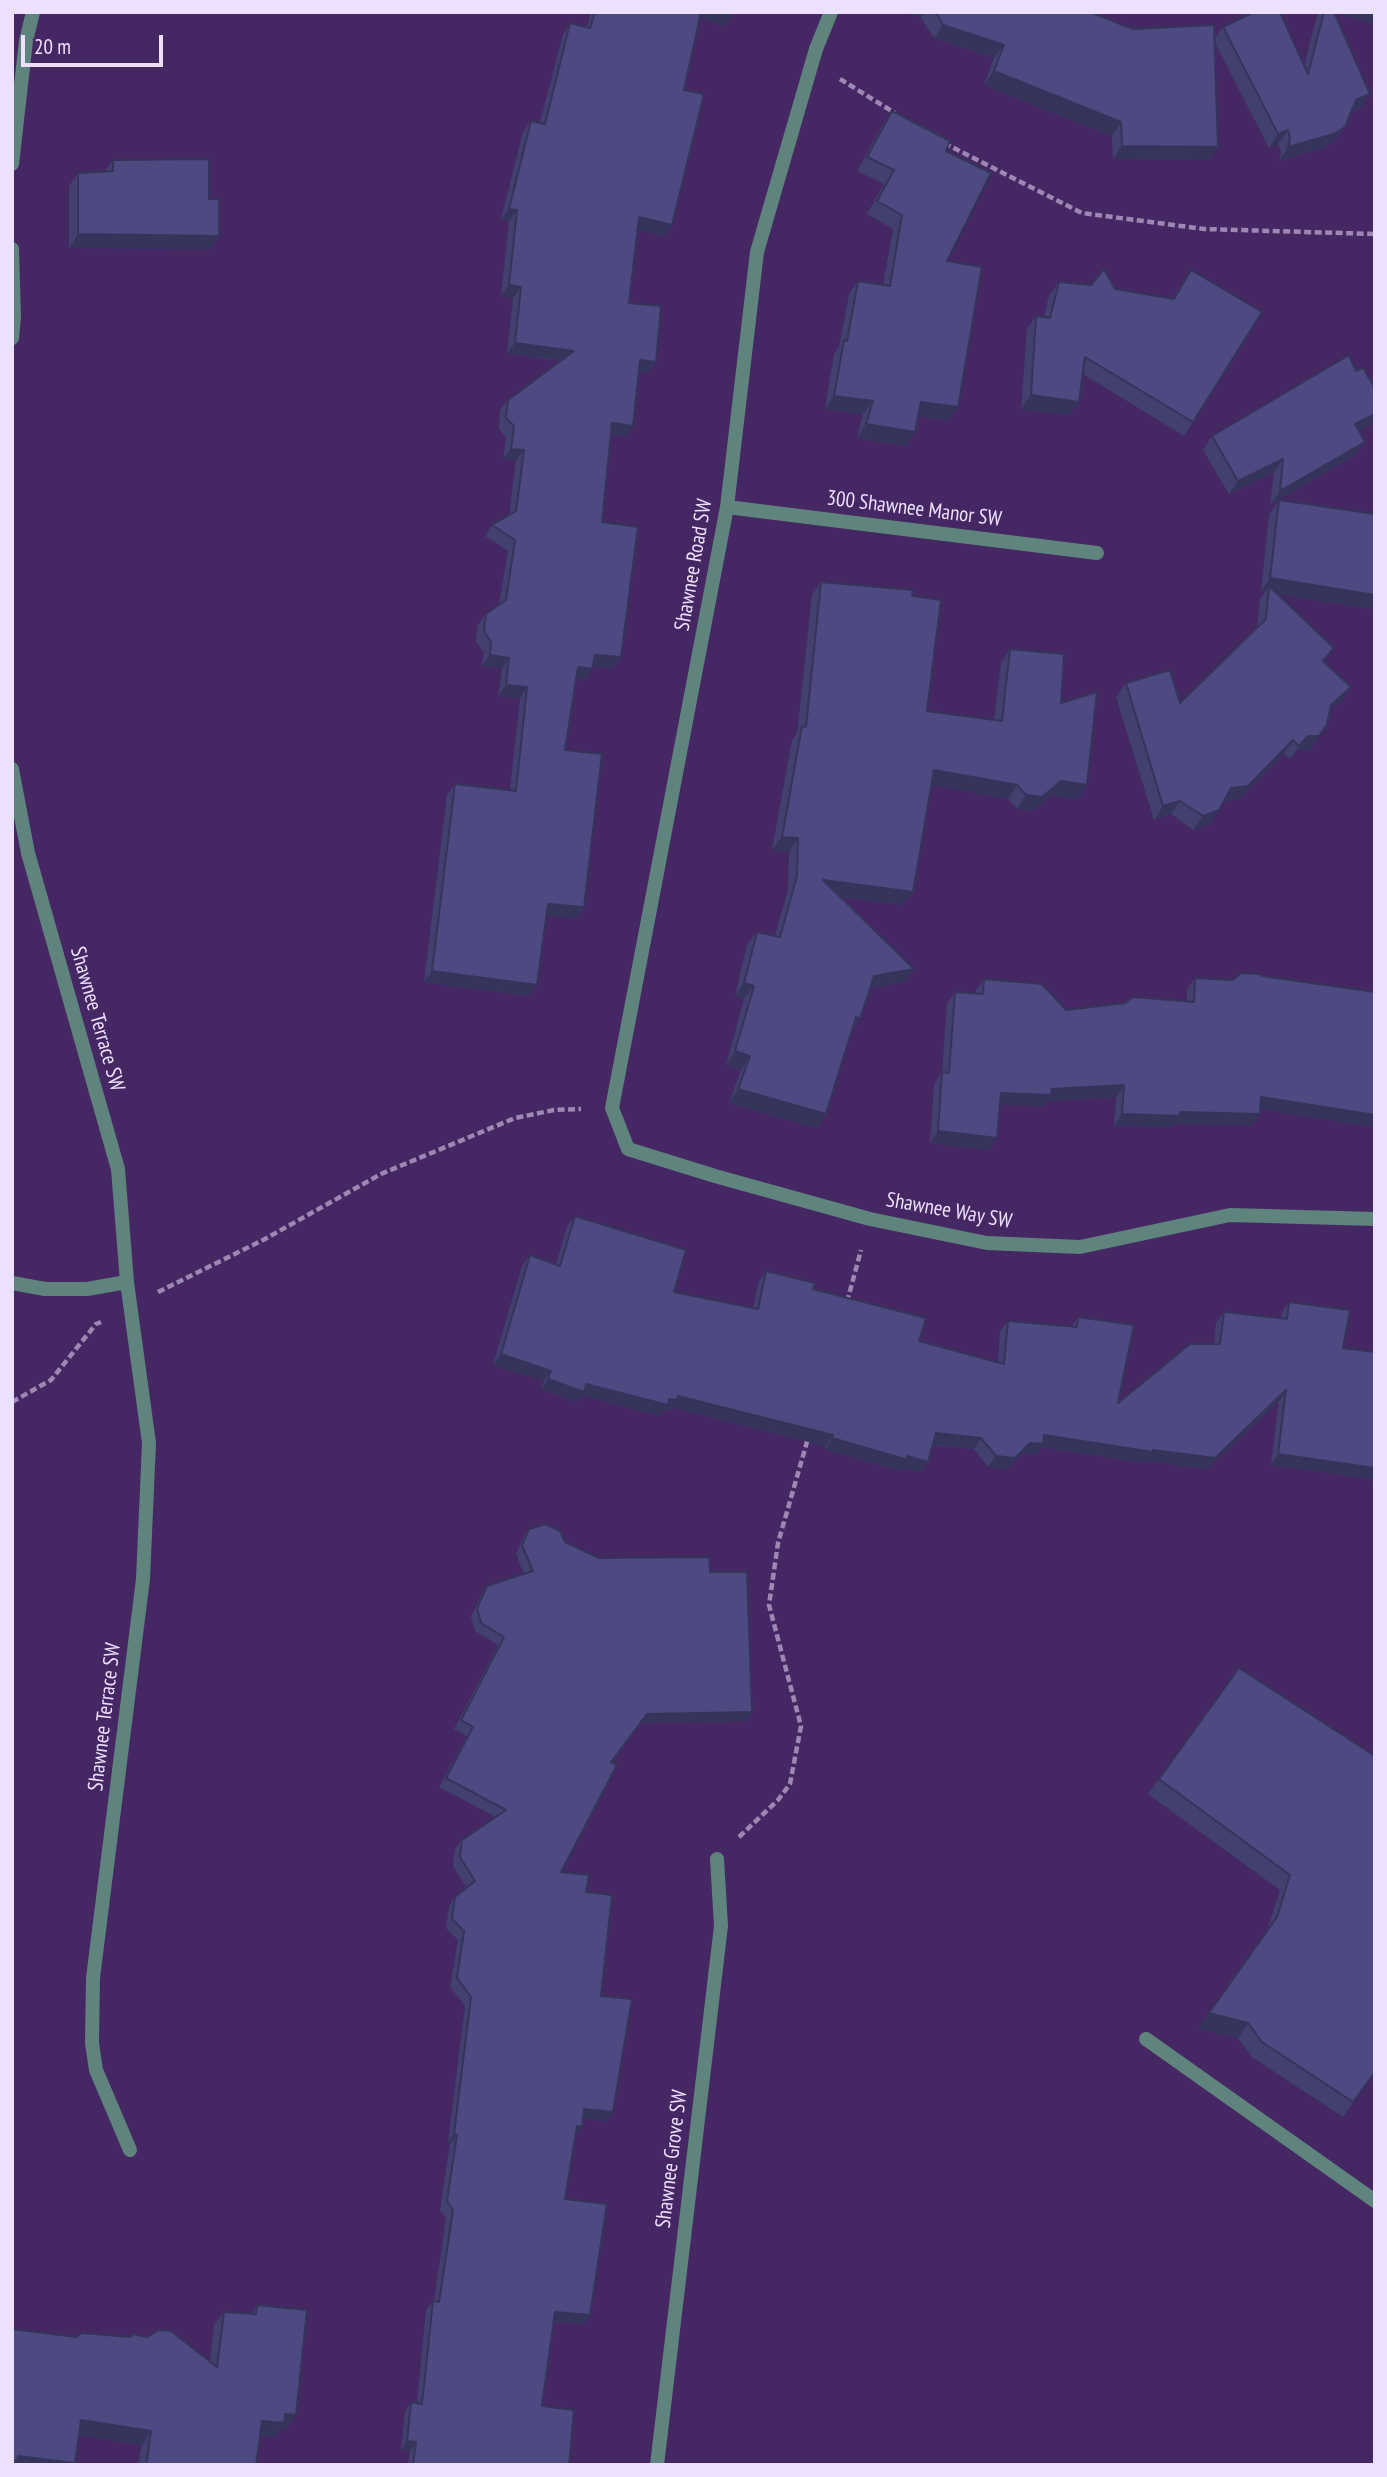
<!DOCTYPE html>
<style>
body{margin:0}
#map{position:relative;width:1387px;height:2477px;overflow:hidden;background:#452863;font-family:"PT Sans Narrow",sans-serif}
canvas{display:block}
.frame{position:absolute;inset:0;border:14px solid #ece0fd;pointer-events:none}
.scale{position:absolute;left:21px;top:35px;width:142px;height:32px;box-sizing:border-box;border:4px solid #ece0fd;border-top:0;padding-left:9px;font-size:21px;line-height:24px;white-space:nowrap;color:#ece0fd;-webkit-text-stroke:5px #452863;paint-order:stroke}
</style>
<div id="map">
<canvas width="1387" height="2477"></canvas>
<div class="frame"></div>
<div class="scale">20 m</div>
</div>
<script>
const g = document.querySelector('canvas').getContext('2d');
g.lineJoin = 'round';
function toPath(rows) {
  const path = new Path2D();
  for (const r of rows) {
    path.moveTo(r[0], r[1]);
    for (let i = 2; i < r.length; i += 2) path.lineTo(r[i], r[i + 1]);
  }
  return path;
}
function stroke(path, color, width, dash) {
  g.strokeStyle = color;
  g.lineWidth = width;
  g.lineCap = dash ? 'butt' : 'round';
  g.setLineDash(dash || []);
  g.stroke(path);
}
function paint(path, color) {
  g.fillStyle = color;
  g.fill(path, 'evenodd');
}
function write(font, color, halo, rows, align = 'center') {
  g.font = font + ' "PT Sans Narrow",sans-serif';
  g.lineWidth = 7;
  g.setLineDash([]);
  g.textBaseline = 'middle';
  g.strokeStyle = halo;
  g.fillStyle = color;
  for (const [text, x, y, turn = 0] of rows) {
    g.save();
    g.translate(x, y);
    g.rotate((+turn || 0) * Math.PI / 180);
    g.textAlign = isNaN(turn) ? turn : align;
    if (halo) g.strokeText(text, 0, 0);
    g.fillText(text, 0, 0);
    g.restore();
  }
}
stroke(toPath([
 [840,79,895,113],
 [944,143,1082,213,1204,229,1375,234],
 [158,1292,265,1239,381,1174,515,1118,554,1110,581,1109],
 [847,1302,861,1250],
 [12,1402,51,1380,96,1324,101,1322],
 [739,1837,778,1800,790,1784,801,1726,769,1605,778,1543,809,1435]
]), '#9c88b3', 4.5, [7, 3.5]);
stroke(toPath([
 [1146,2039,1375,2201]
]), '#5f837d', 14);
stroke(toPath([
 [831,12,816,49,757,252,727,507,612,1108,628,1149,715,1176,870,1219,987,1243,1080,1247,1230,1215,1375,1219],
 [12,164,26,41,33,12],
 [12,249,14,316,12,338],
 [727,507,1097,553],
 [12,769,28,853,118,1169,127,1282,149,1443,143,1579,93,1978,92,2043,96,2070,130,2150],
 [12,1283,45,1289,87,1289,127,1282],
 [657,2465,721,1926,717,1859]
]), '#5f837d', 14);
paint(toPath([
 [591,12,733,12,724,26,700,18,684,90,672,225,665,236,638,229,629,303,656,362,648,373,639,371,626,436,611,435,602,522,621,657,613,668,593,666,585,680,576,678,565,750,584,907,576,918,547,915,529,996,424,982,447,795,455,784,510,790,520,698,498,696,502,668,482,666,484,652,476,642,478,625,486,614,499,605,508,551,485,536,492,525,509,515,516,460,503,459,506,437,499,429,500,410,508,400,560,361,507,353,513,298,501,296,509,221,501,219,523,132,531,121,540,123,563,34,570,23,587,27],
 [907,12,1090,12,1133,29,1215,38,1223,27,1304,66,1318,12,1334,12,1361,107,1351,112,1345,127,1335,140,1325,147,1279,161,1281,152,1278,144,1269,148,1215,43,1218,147,1209,160,1113,159,1112,136,984,85,994,58,934,38,921,18],
 [892,111,946,151,949,420,918,416,906,446,857,438,863,414,825,409,834,354,839,347,849,294,858,281,883,285,893,229,867,214,884,184,857,171,883,124],
 [113,160,209,199,219,236,210,249,69,248,69,186,78,173,105,171],
 [1191,270,1193,422,1184,436,1083,374,1069,415,1021,409,1027,329,1036,316,1044,317,1049,295,1059,282,1115,289,1172,299],
 [1356,371,1375,388,1375,422,1359,431,1365,442,1355,455,1270,505,1274,472,1229,494,1203,450,1212,436],
 [1279,500,1372,609,1278,594,1324,662,1351,687,1342,700,1329,711,1310,750,1299,749,1290,759,1284,754,1239,799,1224,801,1210,824,1193,830,1171,814,1154,820,1116,697,1126,683,1180,703,1257,628,1260,599,1265,592,1261,592,1269,514],
 [821,582,912,596,927,711,994,720,1001,663,1010,649,1061,703,1087,785,1078,799,1052,795,1033,810,1017,809,1008,799,932,784,903,905,840,897,904,982,870,988,860,1019,852,1031,826,1114,817,1128,729,1103,741,1070,726,1065,744,999,735,996,747,945,757,932,775,936,788,890,789,852,772,850,792,740,797,733,812,595],
 [1262,976,1375,992,1375,1127,1261,1109,1252,1125,1174,1124,1172,1127,1114,1126,1116,1097,1047,1101,1043,1106,1000,1104,997,1138,989,1150,930,1143,934,1084,942,1073,947,1004,955,992,976,994,976,990,984,979,1066,1010,1187,1002,1187,989,1195,978,1233,980],
 [575,1216,674,1292,753,1308,759,1281,766,1271,813,1289,919,1341,998,1362,1000,1331,1008,1321,1071,1327,1078,1317,1118,1403,1214,1344,1216,1323,1224,1312,1281,1318,1282,1312,1289,1302,1343,1348,1375,1352,1375,1484,1372,1483,1373,1479,1271,1465,1279,1401,1207,1469,1147,1461,1145,1463,1042,1447,1036,1455,1022,1453,1007,1469,988,1467,974,1449,933,1445,928,1462,921,1472,903,1468,900,1471,825,1449,825,1446,672,1407,670,1411,665,1410,660,1416,582,1395,577,1402,541,1389,544,1381,493,1365,522,1266,530,1255,556,1265,567,1226],
 [529,1529,565,1542,599,1558,710,1572,752,1712,746,1721,640,1723,612,1762,561,1872,586,1892,601,1996,607,2121,583,2118,575,2135,565,2199,584,2324,554,2322,542,2406,569,2465,408,2465,410,2451,401,2450,405,2411,411,2402,417,2403,426,2310,433,2301,434,2301,446,2219,440,2210,450,2144,448,2143,465,2006,450,1987,458,1940,446,1928,449,1906,455,1897,467,1888,453,1866,455,1849,462,1840,496,1817,439,1787,467,1736,454,1729,498,1645,475,1631,471,1617,481,1595,487,1586,524,1574,516,1554,523,1538],
 [1239,1668,1375,2072,1343,2117,1252,2057,1238,2038,1198,2028,1267,1931,1280,1890,1148,1794],
 [257,2305,286,2429,281,2428,275,2437,260,2435,256,2465,138,2465,142,2445,79,2435,75,2463,73,2465,12,2465,76,2337,130,2337,132,2334,210,2362,214,2325,224,2312,251,2314]
]), '#41406f');
paint(toPath([
 [698,12,723,12,732,15,724,26,695,16],
 [907,12,925,12,921,18],
 [1334,12,1375,12,1375,25],
 [943,25,1004,45,994,58,934,38],
 [994,71,1121,122,1112,136,984,85],
 [1370,94,1361,107,1346,114,1356,100],
 [1345,127,1335,140,1325,147,1279,161,1288,147],
 [1288,130,1278,144,1269,148,1278,134],
 [1122,146,1218,147,1209,160,1113,159],
 [509,209,517,210,509,221,501,219],
 [639,217,672,225,665,236,632,228],
 [78,234,219,236,210,249,69,248],
 [509,285,521,287,513,298,501,296],
 [515,343,574,351,566,361,507,353],
 [640,360,656,362,648,373,633,371],
 [1031,395,1079,402,1069,415,1021,409],
 [834,396,873,401,863,414,825,409],
 [921,402,958,407,949,420,911,415],
 [1375,414,1375,422,1346,438,1355,424],
 [612,423,633,426,626,436,604,434],
 [866,424,915,432,906,446,857,438],
 [1365,442,1355,455,1270,505,1280,491],
 [511,449,524,450,516,460,503,459],
 [1283,459,1274,472,1229,494,1238,481],
 [1270,578,1375,595,1375,605,1372,609,1269,593,1269,586,1265,592,1261,592],
 [490,655,509,658,502,668,482,666],
 [595,655,621,657,613,668,587,666],
 [578,667,592,669,585,680,570,677],
 [506,685,527,687,520,698,498,696],
 [1351,687,1342,700,1321,718,1331,705],
 [1308,736,1319,736,1310,750,1299,749,1290,759,1299,746],
 [1293,740,1284,754,1239,799,1222,802,1231,788],
 [934,770,1017,785,1008,799,925,783],
 [1061,781,1087,785,1078,799,1052,795,1033,810,1017,809,1026,795],
 [1180,801,1171,814,1154,820,1163,806],
 [1219,810,1210,824,1193,830,1203,816],
 [782,837,798,838,789,852,772,850],
 [823,880,913,892,903,905,813,893],
 [548,904,584,907,576,918,541,915],
 [914,969,904,982,864,989,874,976],
 [432,971,537,985,529,996,424,982],
 [744,983,754,986,744,999,735,996],
 [856,1017,860,1019,851,1032],
 [735,1051,750,1056,741,1070,726,1065],
 [1124,1085,1116,1097,1047,1101,1043,1106,993,1104,1001,1093],
 [738,1089,826,1114,817,1128,729,1103],
 [1261,1097,1375,1115,1375,1127,1253,1108],
 [1180,1112,1260,1114,1252,1125,1174,1124,1172,1127,1114,1126,1122,1114],
 [938,1131,997,1138,989,1150,930,1143],
 [501,1354,551,1371,544,1381,493,1365],
 [548,1379,586,1384,669,1399,678,1396,833,1435,825,1446,672,1407,670,1411,665,1410,660,1416,582,1395,577,1402,541,1389],
 [1286,1390,1279,1401,1207,1469,1147,1461,1145,1463,1042,1447,1036,1455,1022,1453,1007,1469,988,1467,996,1456,1030,1443,1044,1435,1153,1450],
 [936,1433,981,1438,974,1449,928,1444],
 [832,1438,928,1462,921,1472,903,1468,900,1471,825,1449],
 [1278,1454,1375,1468,1375,1476,1373,1479,1271,1465],
 [752,1712,746,1721,640,1723,647,1714],
 [1209,2013,1248,2023,1238,2038,1198,2028],
 [584,2109,613,2112,607,2121,578,2118],
 [577,2126,582,2127,576,2136,570,2135],
 [454,2134,457,2135,450,2144,448,2143],
 [555,2312,590,2315,584,2324,549,2321],
 [285,2414,296,2415,286,2429,281,2428,275,2437,252,2435,262,2421],
 [81,2420,151,2431,142,2445,71,2434],
 [407,2441,416,2442,410,2451,401,2450],
 [18,2456,75,2463,73,2465,12,2465,12,2460]
]), '#35345a');
const building = toPath([
 [595,12,701,12,684,90,704,94,672,225,639,217,629,303,661,306,656,362,640,360,633,426,612,423,602,522,638,527,621,657,595,655,592,669,578,667,565,750,602,754,584,907,548,904,537,985,432,971,455,784,516,791,527,687,506,685,509,658,490,655,491,642,484,631,486,614,506,600,515,540,492,525,516,511,524,450,511,449,514,426,506,418,508,400,574,351,515,343,521,287,509,285,517,210,509,209,531,121,545,124,570,23,590,28,595,12],
 [936,12,1090,12,1133,29,1214,25,1218,147,1122,146,1121,122,994,71,1004,45,943,25,936,12],
 [1254,12,1280,12,1308,74,1324,12,1334,12,1370,94,1356,100,1345,127,1334,134,1288,147,1290,139,1288,130,1278,134,1223,27,1254,12],
 [892,111,950,141,946,151,991,173,947,261,982,267,958,407,921,402,915,432,866,424,873,401,834,396,844,340,847,341,858,281,890,286,902,215,877,201,894,170,867,157,892,111],
 [209,159,209,199,219,199,219,236,78,234,78,173,113,171,113,160,209,159],
 [1104,269,1115,289,1174,299,1191,270,1262,312,1193,422,1085,357,1079,402,1031,395,1036,316,1050,318,1059,282,1091,285,1104,269],
 [1349,355,1356,371,1363,368,1375,388,1375,414,1355,424,1365,442,1280,491,1283,459,1238,481,1212,436,1349,355],
 [1279,500,1375,514,1375,595,1270,578,1279,500],
 [821,582,913,590,912,596,941,600,927,711,1002,721,1010,649,1064,654,1061,703,1097,692,1087,785,1061,781,1042,797,1026,795,1017,785,934,770,913,892,823,880,914,969,874,976,860,1019,856,1017,826,1114,738,1089,750,1056,735,1051,754,986,744,983,757,932,780,937,797,876,798,838,782,837,802,726,806,727,821,582],
 [1269,586,1334,648,1323,661,1351,687,1331,705,1327,725,1319,736,1308,736,1299,746,1293,740,1248,786,1231,788,1219,810,1203,816,1180,801,1163,806,1126,683,1170,670,1180,703,1266,619,1269,586],
 [1241,973,1259,974,1262,976,1375,992,1375,1115,1261,1097,1260,1114,1180,1112,1180,1116,1122,1114,1124,1085,1052,1089,1051,1095,1001,1093,997,1138,938,1131,942,1072,949,1073,955,992,983,994,984,979,1042,984,1066,1010,1125,1003,1133,997,1194,1002,1195,978,1233,980,1241,973],
 [575,1216,686,1250,674,1292,758,1309,766,1271,815,1283,813,1289,926,1318,919,1341,1004,1364,1008,1321,1077,1327,1078,1317,1134,1325,1118,1403,1190,1344,1220,1344,1224,1312,1287,1319,1289,1302,1350,1310,1343,1348,1375,1352,1375,1468,1278,1454,1286,1390,1215,1458,1153,1450,1153,1452,1044,1435,1043,1444,1030,1443,1015,1458,996,1456,981,1438,936,1433,928,1462,907,1456,908,1460,832,1438,833,1435,678,1396,677,1400,669,1399,668,1405,586,1384,584,1392,548,1379,551,1371,501,1354,530,1255,560,1266,575,1216],
 [546,1524,560,1531,565,1542,599,1558,709,1557,710,1572,747,1572,752,1712,647,1714,611,1762,617,1765,561,1872,589,1875,586,1892,612,1895,601,1996,632,1999,613,2112,584,2109,582,2127,577,2126,565,2199,607,2204,590,2315,555,2312,542,2406,574,2410,569,2465,413,2465,416,2442,407,2441,411,2402,422,2404,433,2301,439,2302,453,2210,447,2201,457,2135,454,2134,471,1997,457,1978,464,1931,452,1919,455,1897,475,1881,460,1857,462,1840,506,1810,446,1778,473,1727,461,1720,504,1637,481,1623,477,1608,487,1586,533,1571,522,1545,529,1529,546,1524],
 [1239,1668,1375,1756,1375,2072,1353,2102,1262,2042,1248,2023,1209,2013,1277,1917,1290,1875,1159,1779,1239,1668],
 [257,2305,307,2310,296,2415,285,2414,284,2423,262,2421,256,2465,146,2465,151,2431,81,2420,75,2463,18,2456,17,2461,12,2460,12,2329,76,2337,82,2333,131,2337,132,2334,147,2337,159,2330,171,2331,217,2367,224,2312,256,2314,257,2305]
]);
paint(building, '#4c4a81');
stroke(building, '#35345a', 2);
write('21px', '#ece0fd', '#452863', [
 ["300 Shawnee Manor SW",914,509,7],
 ["Shawnee Road SW",694,565,-80],
 ["Shawnee Terrace SW",97,1019,74],
 ["Shawnee Way SW",949,1211,10],
 ["Shawnee Terrace SW",105,1717,-83],
 ["Shawnee Grove SW",672,2159,-83]
]);
</script>
